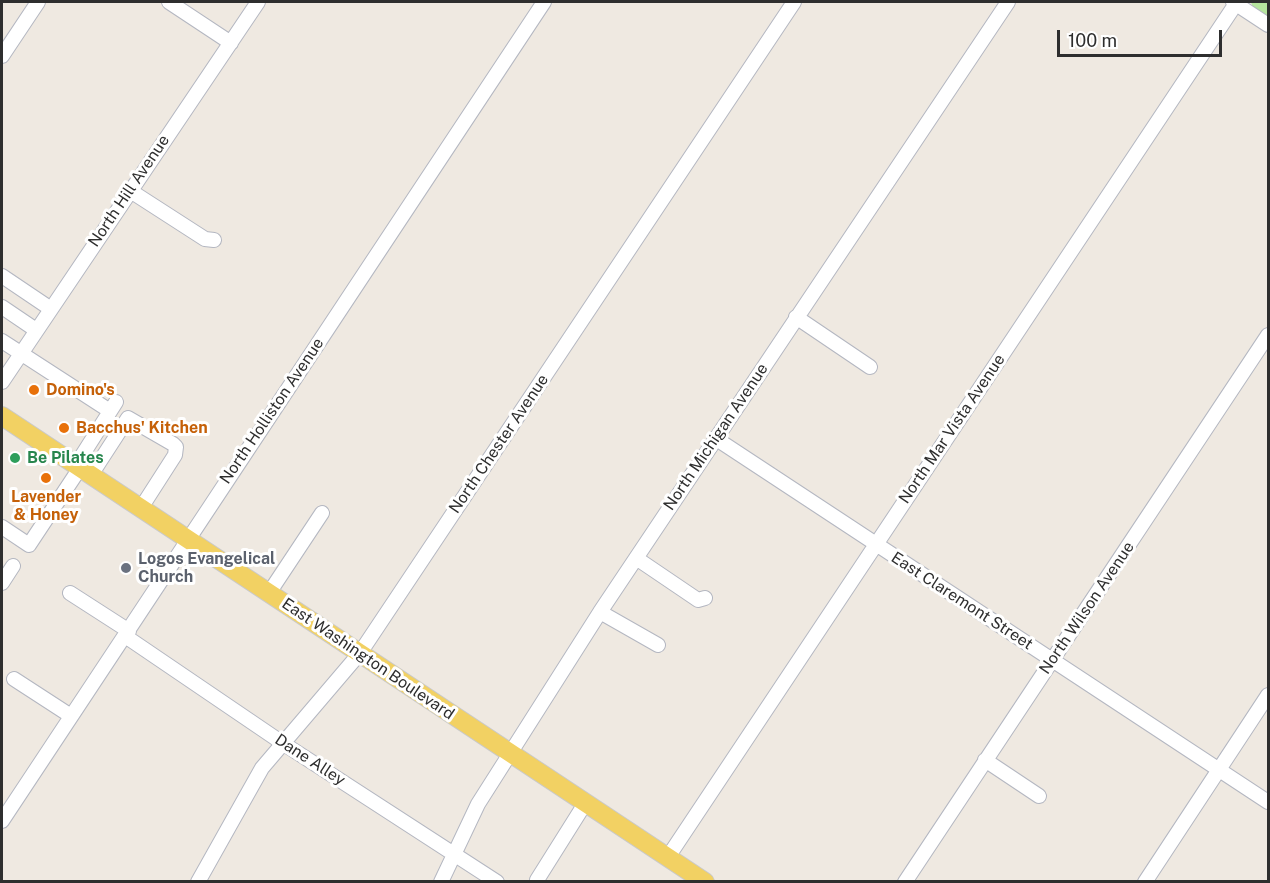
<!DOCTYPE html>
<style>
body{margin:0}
#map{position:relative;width:1270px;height:883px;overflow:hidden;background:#efe9e1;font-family:"Public Sans",sans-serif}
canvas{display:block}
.frame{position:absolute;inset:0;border:3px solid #2e2e2e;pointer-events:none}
.scale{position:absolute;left:1057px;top:30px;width:165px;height:27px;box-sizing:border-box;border:3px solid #2e2e2e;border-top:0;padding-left:8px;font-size:18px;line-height:21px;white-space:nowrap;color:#2e2e2e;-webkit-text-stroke:4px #fff;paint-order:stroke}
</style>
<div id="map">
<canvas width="1270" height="883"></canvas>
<div class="frame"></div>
<div class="scale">100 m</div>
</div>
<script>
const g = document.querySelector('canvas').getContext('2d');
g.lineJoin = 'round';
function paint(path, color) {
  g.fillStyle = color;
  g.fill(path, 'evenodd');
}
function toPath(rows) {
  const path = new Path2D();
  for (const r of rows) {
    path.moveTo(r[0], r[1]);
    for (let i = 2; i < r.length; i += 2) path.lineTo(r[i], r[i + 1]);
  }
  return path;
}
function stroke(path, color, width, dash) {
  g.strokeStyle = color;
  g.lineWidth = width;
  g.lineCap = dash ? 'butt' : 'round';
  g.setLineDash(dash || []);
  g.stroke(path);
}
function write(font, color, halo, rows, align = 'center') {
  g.font = font + ' "Public Sans",sans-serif';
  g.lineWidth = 6;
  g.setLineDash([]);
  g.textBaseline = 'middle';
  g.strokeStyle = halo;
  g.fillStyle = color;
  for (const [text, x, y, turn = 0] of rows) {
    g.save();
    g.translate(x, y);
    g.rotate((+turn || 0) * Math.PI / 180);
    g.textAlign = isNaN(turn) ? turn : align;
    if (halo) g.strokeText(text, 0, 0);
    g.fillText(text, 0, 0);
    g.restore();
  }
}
paint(toPath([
 [1251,2,1268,2,1268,18,1253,8]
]), '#b6e59e');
const minor = toPath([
 [169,2,231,43],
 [1233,2,1268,25],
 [2,56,38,2],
 [129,190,205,239,214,240],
 [2,276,51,309],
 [2,307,36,330],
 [796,317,870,367],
 [2,341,110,411],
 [2,382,258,2],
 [715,438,1268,802],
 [76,465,116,402],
 [91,475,128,418,173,444,176,447,175,455,141,508],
 [2,527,29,545,80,468],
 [636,558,698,600,705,598],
 [2,583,13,566],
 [70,593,129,631],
 [269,593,322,513],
 [600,612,658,645],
 [125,636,281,742,497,882],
 [14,679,71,716],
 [985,760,1039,796],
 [2,821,544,2],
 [668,857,1237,2],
 [537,880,586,802],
 [198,882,262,768,360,653,794,2],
 [441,882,478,804,600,612,1008,2],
 [905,882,1268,335],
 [1145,882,1268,695]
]);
const major = toPath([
 [2,416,705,882]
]);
stroke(minor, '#b4b7c1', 16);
stroke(major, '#c9c9c9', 20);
stroke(minor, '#fff', 14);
stroke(major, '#f2d163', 18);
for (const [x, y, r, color] of [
 [34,390,6,"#e8710a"],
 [64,428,6,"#e8710a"],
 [15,458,6,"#2e9e5b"],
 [46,478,6,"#e8710a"],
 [126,568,6,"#6b7280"]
]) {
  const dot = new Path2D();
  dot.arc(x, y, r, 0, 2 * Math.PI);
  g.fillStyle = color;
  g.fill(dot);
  stroke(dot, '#fff', 2);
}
write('16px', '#2e2e2e', '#fff', [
 ["North Hill Avenue",129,191,-56],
 ["North Holliston Avenue",272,411,-56],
 ["North Mar Vista Avenue",952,429,-56],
 ["North Michigan Avenue",716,437,-56],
 ["North Chester Avenue",499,444,-56],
 ["East Claremont Street",962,601,33],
 ["North Wilson Avenue",1087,608,-56],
 ["East Washington Boulevard",368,659,34],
 ["Dane Alley",310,760,33]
]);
write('bold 16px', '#c56008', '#fff', [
 ["Domino's",46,390],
 ["Bacchus' Kitchen",76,428],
 ["Lavender",46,497,"center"],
 ["& Honey",46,515,"center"]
], 'left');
write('bold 16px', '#27864d', '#fff', [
 ["Be Pilates",27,458]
], 'left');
write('bold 16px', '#5b616d', '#fff', [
 ["Logos Evangelical",138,559],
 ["Church",138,577]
], 'left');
</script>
